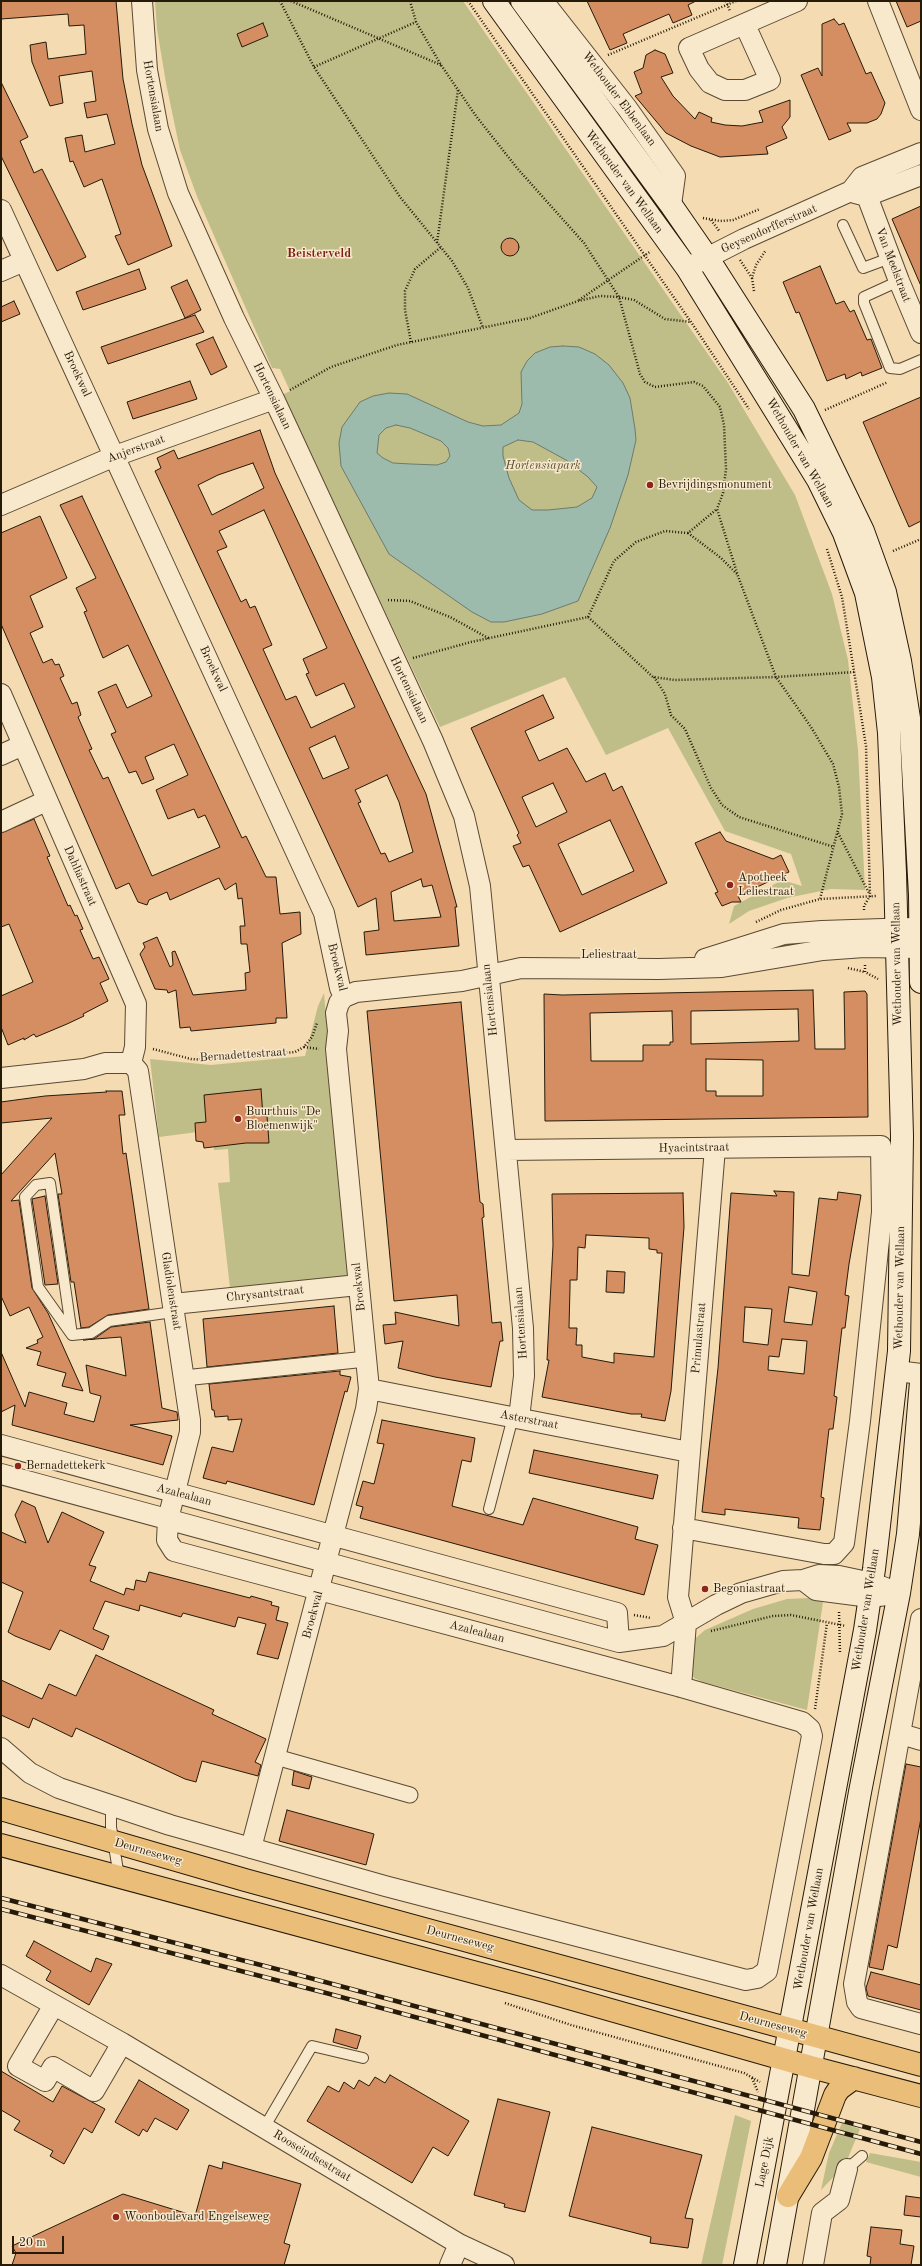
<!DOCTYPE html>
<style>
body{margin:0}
#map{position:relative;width:922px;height:2266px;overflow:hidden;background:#f4dbb1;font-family:"Old Standard TT",serif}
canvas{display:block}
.frame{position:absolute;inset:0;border:2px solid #261a09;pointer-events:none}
.scale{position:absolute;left:12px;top:2236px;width:52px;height:18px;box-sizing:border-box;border:2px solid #261a09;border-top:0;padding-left:5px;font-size:12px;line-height:14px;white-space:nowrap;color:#261a09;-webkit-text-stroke:3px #f8e8cc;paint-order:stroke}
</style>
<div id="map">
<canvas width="922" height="2266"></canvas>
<div class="frame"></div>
<div class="scale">20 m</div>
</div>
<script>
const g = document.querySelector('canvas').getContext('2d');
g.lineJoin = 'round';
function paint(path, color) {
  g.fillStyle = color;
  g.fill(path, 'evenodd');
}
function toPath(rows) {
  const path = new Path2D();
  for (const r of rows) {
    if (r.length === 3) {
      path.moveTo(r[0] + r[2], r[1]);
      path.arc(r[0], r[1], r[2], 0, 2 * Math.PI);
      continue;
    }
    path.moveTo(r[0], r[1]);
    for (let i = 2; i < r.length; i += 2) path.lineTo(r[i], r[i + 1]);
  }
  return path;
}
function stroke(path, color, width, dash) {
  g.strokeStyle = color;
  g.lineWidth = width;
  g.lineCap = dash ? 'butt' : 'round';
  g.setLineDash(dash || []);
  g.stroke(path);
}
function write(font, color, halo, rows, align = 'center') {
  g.font = font + ' "Old Standard TT",serif';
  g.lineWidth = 3;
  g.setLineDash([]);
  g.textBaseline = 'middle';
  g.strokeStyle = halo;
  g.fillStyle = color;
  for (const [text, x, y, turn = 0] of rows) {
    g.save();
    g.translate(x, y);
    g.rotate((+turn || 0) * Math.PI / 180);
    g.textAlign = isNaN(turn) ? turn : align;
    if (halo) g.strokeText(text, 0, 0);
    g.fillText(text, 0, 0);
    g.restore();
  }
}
paint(toPath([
 [155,1,463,1,728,383,795,495,832,594,848,660,858,750,865,890,831,889,787,898,749,911,729,924,734,906,782,880,802,886,791,854,725,831,668,728,606,755,565,677,440,727,282,395,290,391,280,369,272,368,198,199,180,150,166,83,157,29],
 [324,993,349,1283,230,1288,218,1183,230,1182,228,1149,214,1150,213,1139,205,1131,159,1137,150,1059,211,1065,305,1056,318,1006],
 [809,1598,823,1602,807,1710,703,1682,694,1678,691,1672,691,1642,705,1630,753,1609,787,1599],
 [735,2115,751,2121,722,2265,701,2265],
 [842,2123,860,2129,845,2165,821,2190,829,2153],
 [870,2153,921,2162,921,2177,866,2162]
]), '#c0be88');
const water = toPath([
 [563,346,579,347,595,354,609,365,623,383,630,398,635,429,636,440,628,475,610,528,578,601,542,614,504,622,491,622,472,612,389,554,341,466,339,443,342,427,360,402,373,396,389,393,407,394,468,422,483,426,501,425,519,413,522,404,521,372,527,361,535,353,550,347,563,346],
 [396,425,410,428,441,441,448,448,450,456,446,462,437,465,411,464,393,463,383,458,377,453,379,435,386,428,396,425],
 [518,440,533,442,566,460,588,477,597,487,592,498,577,507,548,510,532,510,519,500,509,478,503,456,503,447,518,440]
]);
paint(water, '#9cbbad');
stroke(water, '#6d7b6b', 1);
const building = toPath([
 [1,1,116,1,123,79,132,124,142,165,172,246,128,265,115,236,121,234,102,179,84,187,73,161,70,162,65,138,82,135,85,152,115,144,107,114,87,118,84,103,96,101,92,71,59,76,63,103,50,106,32,62,30,45,46,42,48,59,86,54,84,25,69,26,68,14,1,19,1,1],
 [587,1,696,1,688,5,692,15,673,23,669,14,623,34,627,43,610,50,587,1],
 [896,1,921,1,921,21,907,27,896,1],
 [834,19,839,25,844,23,866,74,871,72,885,103,881,114,877,119,867,123,847,123,851,131,829,140,801,75,818,68,822,76,822,24,834,19],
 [263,23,268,36,242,47,237,34,263,23],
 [655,50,665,54,673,73,661,77,673,96,695,119,699,112,712,118,711,122,725,125,742,126,763,122,759,111,790,100,790,117,782,127,787,138,766,147,768,154,720,157,691,146,666,133,635,96,642,93,634,72,643,68,646,55,655,50],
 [1,82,28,137,20,141,34,173,42,169,86,257,57,271,1,156,1,82],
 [921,206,921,286,892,219,921,206],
 [510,247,9],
 [820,266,836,304,844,301,850,312,854,310,867,340,871,339,882,368,862,376,861,372,846,379,845,374,827,381,799,312,796,313,783,282,820,266],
 [139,269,146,289,83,310,76,292,139,269],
 [187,280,201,310,185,318,171,287,187,280],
 [14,301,20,314,1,322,1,307,14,301],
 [195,315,204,332,108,364,101,347,195,315],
 [213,337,227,367,211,375,196,344,213,337],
 [190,381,197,399,133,419,127,402,190,381],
 [921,397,921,521,909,527,863,422,921,397],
 [260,430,275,473,426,794,457,907,455,907,459,946,366,955,364,932,379,930,376,898,358,907,155,471,161,468,157,458,174,450,178,459,260,430],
 [253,463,264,488,212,515,198,485,218,475,253,463],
 [264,510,327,648,303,659,309,673,306,674,316,696,344,683,355,707,311,728,296,696,286,700,263,649,272,645,255,606,250,608,246,599,241,602,217,551,227,547,219,531,264,510],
 [335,736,349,768,323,779,309,748,335,736],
 [387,775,399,802,413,852,389,862,385,853,381,854,358,803,361,802,355,790,387,775],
 [421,879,423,887,432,885,441,917,394,921,391,892,421,879],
 [82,496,242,838,246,836,266,877,276,877,280,914,300,912,301,934,282,943,287,1018,276,1018,276,1023,191,1031,190,1027,180,1028,176,990,168,993,167,990,155,989,140,954,145,947,143,943,157,937,170,967,173,965,172,952,175,951,193,995,246,990,245,973,250,972,247,944,241,944,240,926,245,926,242,898,238,899,236,883,225,890,219,878,170,900,167,892,149,900,147,905,138,902,129,883,116,889,1,624,1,533,40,516,67,578,30,596,43,627,30,633,43,663,52,659,55,665,59,664,64,676,60,678,72,704,77,702,81,715,78,717,92,749,89,750,103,779,108,777,152,876,220,847,205,815,198,818,194,809,168,819,156,790,188,775,174,744,145,757,154,779,142,784,136,771,129,773,111,734,116,732,98,692,116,684,127,708,152,696,128,645,103,658,84,612,87,611,76,588,96,578,60,505,82,496],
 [543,695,554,718,525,731,539,761,567,748,586,782,605,773,613,791,622,786,667,883,560,932,529,865,523,867,513,846,521,843,517,835,519,833,471,728,543,695],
 [553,783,567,812,536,827,522,797,553,783],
 [610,820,634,871,582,895,558,844,610,820],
 [34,819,50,856,47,857,68,906,70,905,75,916,77,915,83,929,80,930,93,959,99,957,109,979,100,983,108,1001,83,1014,84,1016,67,1024,36,1037,34,1034,24,1040,24,1038,8,1045,1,1027,1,996,33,982,9,924,1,927,1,833,34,819],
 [720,832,726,841,773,859,781,855,789,872,738,896,741,902,732,902,722,906,715,893,718,892,695,843,720,832],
 [813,990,815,1049,845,1049,844,992,865,991,867,994,868,1117,545,1121,544,994,562,995,813,990],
 [798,1009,799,1041,691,1044,691,1011,798,1009],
 [672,1011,673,1042,670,1042,670,1045,643,1045,643,1061,591,1061,590,1013,672,1011],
 [706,1059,763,1060,763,1096,716,1096,716,1091,706,1091,706,1059],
 [461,1002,480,1202,483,1204,484,1217,482,1218,492,1323,501,1322,503,1341,500,1341,491,1387,435,1377,398,1368,403,1341,385,1344,383,1325,396,1324,395,1312,459,1326,457,1295,394,1301,367,1011,461,1002],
 [261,1089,263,1116,267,1116,269,1143,246,1143,204,1148,203,1142,196,1141,195,1123,206,1122,204,1095,261,1089],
 [106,1091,122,1091,125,1115,119,1115,123,1154,126,1153,149,1309,108,1315,89,1327,81,1328,74,1282,71,1282,58,1194,62,1194,55,1153,11,1201,19,1200,32,1288,48,1313,83,1391,62,1386,66,1373,37,1365,41,1352,26,1348,38,1343,37,1340,43,1337,29,1307,10,1316,1,1296,1,1175,52,1118,1,1123,1,1102,45,1096,107,1092,106,1091],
 [774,1191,794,1192,792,1274,809,1276,819,1198,837,1200,838,1192,861,1195,849,1264,845,1295,849,1296,845,1328,842,1328,834,1396,837,1397,833,1429,829,1429,821,1497,824,1498,820,1530,798,1528,799,1518,725,1509,725,1515,702,1512,718,1368,731,1193,777,1196,774,1191],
 [789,1287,817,1292,812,1325,784,1322,789,1287],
 [745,1307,772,1309,768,1345,743,1342,745,1307],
 [782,1339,807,1341,804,1374,768,1370,769,1356,779,1357,782,1339],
 [683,1193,684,1227,671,1391,665,1421,641,1417,642,1414,631,1414,542,1397,549,1360,547,1360,553,1245,552,1194,683,1193],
 [586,1235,649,1238,649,1249,657,1250,657,1253,662,1253,654,1357,614,1353,614,1363,582,1357,582,1345,576,1345,577,1328,569,1328,570,1287,570,1280,577,1280,578,1247,585,1248,586,1235],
 [45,1196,58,1284,45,1285,32,1199,45,1196],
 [607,1271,625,1272,624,1293,606,1292,607,1271],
 [334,1306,338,1353,207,1367,203,1319,334,1306],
 [150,1322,162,1408,177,1412,178,1420,130,1425,172,1436,163,1465,12,1425,15,1405,1,1412,1,1352,25,1407,29,1392,67,1403,64,1414,94,1422,101,1396,90,1393,86,1365,126,1376,121,1337,83,1340,94,1339,111,1327,150,1322],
 [340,1371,340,1375,351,1377,347,1392,345,1391,314,1505,227,1481,226,1484,203,1478,212,1447,233,1452,242,1419,228,1420,228,1416,215,1417,214,1410,212,1410,209,1384,340,1371],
 [382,1420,475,1438,471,1462,462,1460,452,1506,523,1525,533,1498,638,1527,635,1539,658,1545,644,1595,360,1518,363,1507,356,1505,363,1481,374,1484,384,1444,377,1443,382,1420],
 [534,1450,658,1475,653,1499,529,1473,534,1450],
 [22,1501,35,1507,48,1543,62,1512,104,1532,89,1565,96,1567,90,1581,124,1595,126,1588,134,1590,136,1580,146,1582,149,1572,250,1598,251,1596,272,1602,271,1605,279,1607,276,1620,288,1623,278,1659,257,1654,266,1624,238,1617,235,1627,183,1613,181,1617,140,1605,139,1611,105,1601,93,1629,109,1636,103,1650,60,1630,50,1650,15,1636,8,1632,23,1592,1,1582,1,1532,26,1543,15,1515,22,1501],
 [96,1655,214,1710,212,1714,266,1739,255,1762,261,1765,258,1776,202,1761,196,1782,185,1779,76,1728,72,1737,33,1718,29,1728,1,1715,1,1680,42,1699,49,1684,76,1696,96,1655],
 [906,1764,921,1767,921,1818,897,1948,888,1945,883,1970,869,1967,906,1764],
 [294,1771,312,1777,309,1789,292,1785,294,1771],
 [287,1810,374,1834,366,1865,279,1841,287,1810],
 [34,1941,91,1972,96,1958,112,1964,89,2005,46,1980,51,1971,26,1956,34,1941],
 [871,1972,921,1985,921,2010,868,1996,866,1988,871,1972],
 [336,2029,361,2036,357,2049,333,2042,336,2029],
 [1,2071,53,2102,62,2086,105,2109,92,2133,84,2128,64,2164,50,2156,53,2151,14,2130,20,2121,1,2110,1,2071],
 [390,2075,469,2121,448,2156,433,2147,412,2183,307,2121,328,2086,339,2092,344,2082,354,2089,359,2080,369,2086,375,2077,385,2083,390,2075],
 [139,2080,189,2110,177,2130,155,2118,147,2132,143,2129,139,2136,115,2122,139,2080],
 [498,2099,550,2112,525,2212,504,2207,505,2204,474,2195,498,2099],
 [592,2127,702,2155,685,2218,693,2219,688,2248,650,2243,651,2237,569,2216,592,2127],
 [223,2162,301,2184,284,2243,290,2245,284,2265,12,2265,16,2253,12,2246,123,2194,195,2216,209,2165,222,2169,223,2162],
 [906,2196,921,2198,921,2217,904,2215,906,2196],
 [871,2227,902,2230,900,2244,914,2246,911,2265,870,2265,871,2257,867,2256,871,2227]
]);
paint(building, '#d58d62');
stroke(building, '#261a09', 1);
const service = toPath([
 [843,225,863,268,890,258],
 [899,281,864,297,864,303,890,368,900,369,921,360],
 [72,1335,38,1287,25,1197,36,1185,50,1183,72,1335,91,1333,109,1321,173,1312],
 [489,1509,513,1417],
 [111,1805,111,1827,119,1877],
 [264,2128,312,2046,363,2058],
 [847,2169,862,2156]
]);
const pedestrian = toPath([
 [184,1378,366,1359],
 [276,1757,410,1795]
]);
const minor = toPath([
 [142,1,147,70,158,129,178,193,234,318,274,399,433,741,464,816,480,886,523,1328,524,1376,519,1418],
 [543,1,627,108,675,176,671,205],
 [878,1,921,110],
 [745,25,770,80,745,90,725,90,710,83,699,69,689,48,797,1],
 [855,193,867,196,921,175],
 [867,196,899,281,921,333],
 [1,210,324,913,340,988,344,997,339,1003,336,1013,338,1031,336,1049,369,1389,366,1409,251,1848],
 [687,268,744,239,851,191,862,177,921,153],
 [1,271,24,261],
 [1,505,115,456,274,399],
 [1,694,136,1004,135,1047,131,1063],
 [1,755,23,745],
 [1,822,46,801],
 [705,959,784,934,822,931,913,928],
 [344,997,356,992,462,981,521,968,659,969,722,967,823,950,864,947,921,948],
 [1,1078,84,1069,105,1063,131,1063],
 [506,1150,881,1146,882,1212,860,1421,844,1543,834,1554,824,1554,683,1528],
 [173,1304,358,1285],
 [897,1371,921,1374],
 [369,1389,689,1452],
 [1,1445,617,1613,619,1642],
 [1,1474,619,1642,663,1636,716,1605,741,1593,783,1581,803,1580,819,1575,839,1576,872,1583,899,1593],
 [803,1580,816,1590,870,1597,887,1595],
 [921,1619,854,1984,857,2002,861,2008,921,2024],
 [681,1687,686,1623,678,1597,715,1148],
 [901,1734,921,1740],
 [1,1748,30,1773,59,1788,170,1825,385,1886,746,1980,757,1978,767,1971,812,1736,810,1729,802,1722,681,1687,174,1551,167,1540,168,1519,190,1432,190,1420,138,1071,131,1063],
 [1,1975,122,2043,459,2244,504,2265],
 [54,2005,18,2066,45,2081,53,2067,94,2091,122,2043],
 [450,2265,459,2244],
 [813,2265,822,2213,839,2200,847,2169]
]);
const secondary = toPath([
 [494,1,687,268,818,480,844,533,866,593,883,677,889,733,895,873,902,1136,899,1351,874,1569,865,1630,745,2265],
 [522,1,671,205,707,257,804,409,863,531,885,592,900,661,911,731,920,895,921,982],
 [775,2265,860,1792,899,1593,908,1534,921,1382]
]);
const primary = toPath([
 [1,1809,245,1880,921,2065],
 [1,1845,544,1991,811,2067,921,2096],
 [788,2196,811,2158,835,2095,839,2089,854,2078]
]);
stroke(service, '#5a4a33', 12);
stroke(pedestrian, '#5a4a33', 17);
stroke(minor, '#5a4a33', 22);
stroke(secondary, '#261a09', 24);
stroke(primary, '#261a09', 24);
stroke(toPath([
 [280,1,314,67,400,197,452,261,468,288,483,328],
 [291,1,441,65],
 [410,1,416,22,441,65,476,116,517,168,584,243,619,297,640,374,645,382,655,387,694,382,703,386,720,407,724,425,726,469,723,493,717,509],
 [468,1,691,322,749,409],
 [726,1,730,11],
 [608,55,736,1],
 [314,67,416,22],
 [703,218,720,221,733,220,760,209],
 [711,220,720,232],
 [437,243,458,90],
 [740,260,752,278],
 [754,291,752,278,756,265,766,250],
 [579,300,651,251],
 [411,342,405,310,405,291,415,269,441,247],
 [290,390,331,367,397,345,530,318,578,301,600,296,619,297,634,300,665,319,691,322],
 [825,410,888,382],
 [688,533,721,558,738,575],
 [827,549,842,597,866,746,870,896,864,906,864,912],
 [893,551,921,539],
 [388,600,410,601,450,617,490,639],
 [588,617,614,561,636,542,665,531,688,533,717,509,738,576,776,677,855,672],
 [413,658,471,642,588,617,653,677,675,680,776,677,811,727,833,764,839,787,842,814,820,899],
 [654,677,665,694,671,715,685,729,711,788,722,805,739,817,834,847],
 [838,833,869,893],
 [756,922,781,910,820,899,876,896],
 [865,965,865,972,878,979],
 [848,968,865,972],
 [304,1047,319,1049],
 [153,1049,191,1059,208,1060,295,1052,304,1047,312,1037,317,1023],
 [839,1612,840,1653],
 [634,1615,651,1618],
 [711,1631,773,1616,791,1615,846,1626],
 [815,1709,827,1623],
 [505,2003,571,2025,744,2073,760,2082],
 [752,2078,758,2092]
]), '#261a09', 2.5, [1, 2]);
stroke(service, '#f8e8cc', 10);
stroke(pedestrian, '#f8e8cc', 15);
stroke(minor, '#f8e8cc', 20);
stroke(secondary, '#f8e8cc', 22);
stroke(primary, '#eabe78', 22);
const rail = toPath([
 [1,1898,284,1971,921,2142],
 [1,1909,326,1993,921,2154]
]);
stroke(rail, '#261a09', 4.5);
stroke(rail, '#f8e8cc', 3, [9]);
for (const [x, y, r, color] of [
 [650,485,4,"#8f2418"],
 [730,885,4,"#8f2418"],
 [238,1119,4,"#8f2418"],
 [18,1466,4,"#8f2418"],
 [705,1589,4,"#8f2418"],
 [116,2217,4,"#8f2418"]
]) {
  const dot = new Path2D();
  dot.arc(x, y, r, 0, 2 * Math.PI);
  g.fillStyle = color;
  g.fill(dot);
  stroke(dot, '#f8e8cc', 1.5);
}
write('12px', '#261a09', '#f8e8cc', [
 ["Hortensialaan",153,96,80],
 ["Wethouder Ebbenlaan",619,99,53],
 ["Wethouder van Wellaan",624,182,54],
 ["Geysendorfferstraat",769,229,-24],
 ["Van Meelstraat",893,265,69],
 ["Broekwal",77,374,65],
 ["Hortensialaan",272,396,64],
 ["Anjerstraat",136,449,-20],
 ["Wethouder van Wellaan",800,453,60],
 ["Broekwal",213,669,65],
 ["Hortensialaan",409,690,64],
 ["Dahliastraat",80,876,66],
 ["Leliestraat",609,955],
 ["Wethouder van Wellaan",897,964,-91],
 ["Broekwal",337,967,76],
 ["Hortensialaan",490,1000,-96],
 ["Bernadettestraat",243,1055,-4],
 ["Hyacintstraat",694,1148,-1],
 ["Broekwal",359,1287,-96],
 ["Wethouder van Wellaan",900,1288,-89],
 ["Gladiolenstraat",171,1291,81],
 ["Chrysantstraat",265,1294,-6],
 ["Hortensialaan",521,1323,-94],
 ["Primulastraat",699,1338,-85],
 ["Asterstraat",529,1420,11],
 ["Azalealaan",184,1495,15],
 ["Wethouder van Wellaan",866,1610,-81],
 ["Broekwal",313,1615,-75],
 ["Azalealaan",477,1632,15],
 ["Deurneseweg",148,1852,16],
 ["Wethouder van Wellaan",809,1929,-80],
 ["Deurneseweg",460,1939,15],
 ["Deurneseweg",773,2025,15],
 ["Rooseindsestraat",312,2156,31],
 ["Lage Dijk",765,2162,-79]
]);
write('italic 12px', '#544b2f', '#f8e8cc', [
 ["Hortensiapark",543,466]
]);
write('12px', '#261a09', '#f8e8cc', [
 ["Bevrijdingsmonument",658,485],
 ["Apotheek",738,878],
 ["Leliestraat",738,892],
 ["Buurthuis \"De",246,1112],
 ["Bloemenwijk\"",246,1126],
 ["Bernadettekerk",26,1466],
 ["Begoniastraat",713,1589],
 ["Woonboulevard Engelseweg",124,2217]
], 'left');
write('bold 13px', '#7a1f14', '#f8e8cc', [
 ["Beisterveld",319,254]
]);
</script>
